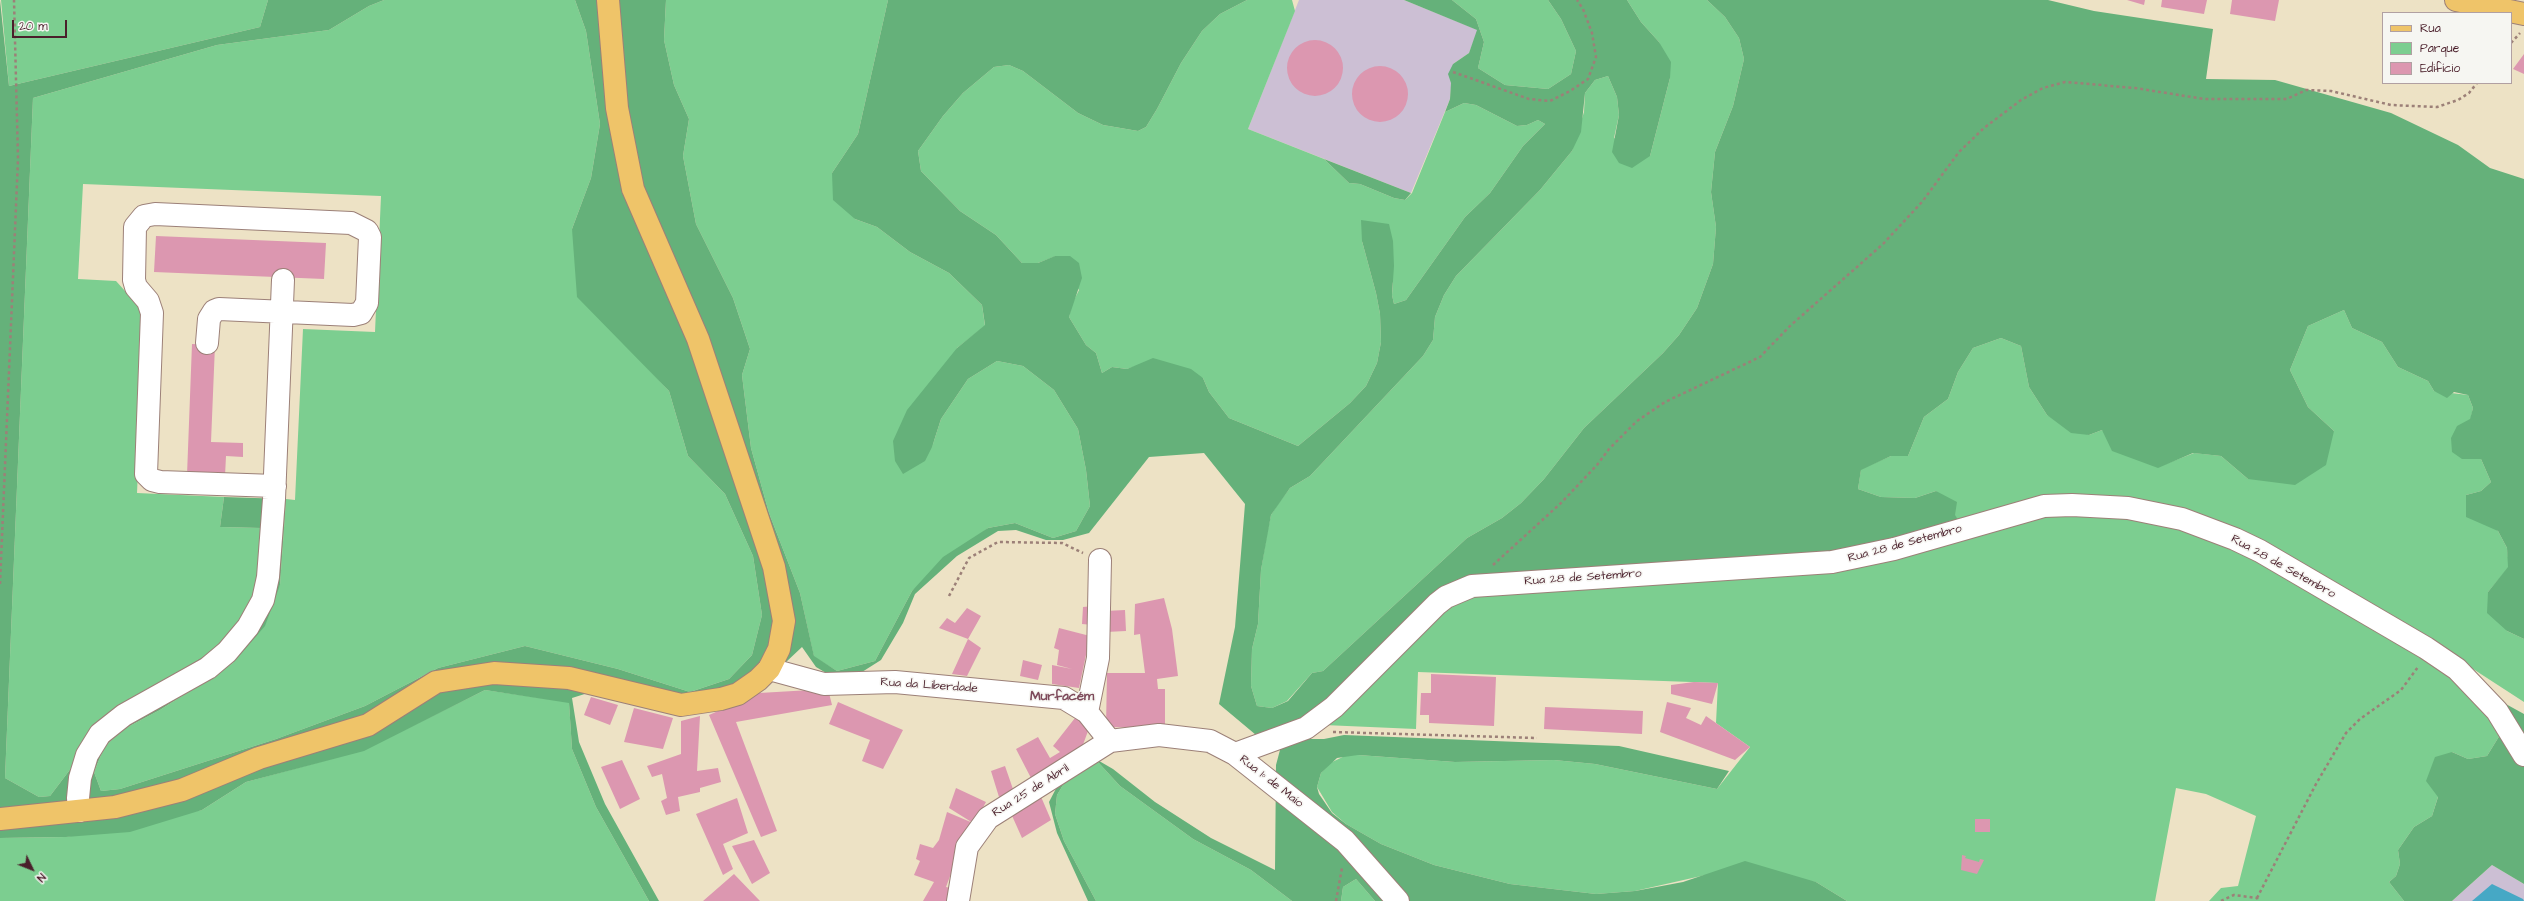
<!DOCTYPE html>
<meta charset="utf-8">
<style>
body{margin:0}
#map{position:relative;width:2524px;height:901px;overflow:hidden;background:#ede2c5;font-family:"Architects Daughter",sans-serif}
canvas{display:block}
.legend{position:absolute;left:2382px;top:12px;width:130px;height:72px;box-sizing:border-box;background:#f6f6f2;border:1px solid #b1a0a2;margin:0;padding:5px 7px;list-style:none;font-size:12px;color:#4a1f2b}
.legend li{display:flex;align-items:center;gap:8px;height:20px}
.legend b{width:20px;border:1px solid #b1a0a2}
.north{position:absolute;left:12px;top:849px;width:40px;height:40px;-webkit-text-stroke:3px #f6f6f2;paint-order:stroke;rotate:133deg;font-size:11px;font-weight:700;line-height:16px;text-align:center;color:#4a1f2b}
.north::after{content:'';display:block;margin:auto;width:14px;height:18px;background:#4a1f2b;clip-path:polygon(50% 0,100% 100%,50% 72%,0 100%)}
.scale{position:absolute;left:12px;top:20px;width:55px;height:18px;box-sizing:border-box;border:2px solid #4a1f2b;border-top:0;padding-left:5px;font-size:12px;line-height:14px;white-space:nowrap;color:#4a1f2b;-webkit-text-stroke:3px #f6f6f2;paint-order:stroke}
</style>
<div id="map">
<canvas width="2524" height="901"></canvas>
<ul class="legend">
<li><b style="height:5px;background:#efc469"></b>Rua</li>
<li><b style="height:11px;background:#7cce90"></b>Parque</li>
<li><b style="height:11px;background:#dc97b0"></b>Edifício</li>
</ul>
<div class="north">N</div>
<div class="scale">20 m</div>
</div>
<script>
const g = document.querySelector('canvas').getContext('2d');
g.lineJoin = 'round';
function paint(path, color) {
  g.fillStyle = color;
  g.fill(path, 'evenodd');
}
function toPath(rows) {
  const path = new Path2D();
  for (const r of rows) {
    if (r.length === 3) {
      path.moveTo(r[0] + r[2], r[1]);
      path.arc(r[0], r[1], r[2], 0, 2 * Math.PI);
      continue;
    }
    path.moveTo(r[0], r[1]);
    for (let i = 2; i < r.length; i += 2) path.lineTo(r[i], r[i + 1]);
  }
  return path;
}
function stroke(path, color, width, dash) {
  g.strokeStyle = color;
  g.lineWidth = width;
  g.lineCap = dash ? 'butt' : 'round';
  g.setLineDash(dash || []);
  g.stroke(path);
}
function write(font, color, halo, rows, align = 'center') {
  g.font = font + ' "Architects Daughter",sans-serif';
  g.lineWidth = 3;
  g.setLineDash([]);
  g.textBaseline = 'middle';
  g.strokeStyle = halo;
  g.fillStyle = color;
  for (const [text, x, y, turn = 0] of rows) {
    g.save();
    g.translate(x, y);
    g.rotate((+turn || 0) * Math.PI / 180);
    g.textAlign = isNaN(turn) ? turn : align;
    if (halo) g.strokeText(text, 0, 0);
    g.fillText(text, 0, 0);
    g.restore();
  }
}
paint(toPath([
 [1299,0,1404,0,1478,30,1469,53,1453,64,1450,99,1411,193,1248,129],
 [2492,865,2524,884,2524,901,2452,901]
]), '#ccbfd4');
paint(toPath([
 [1,0,268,0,260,27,9,86],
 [384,0,575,0,586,31,600,124,591,178,572,229,631,350,669,391,688,456,725,494,753,556,762,615,752,655,729,679,690,692,618,669,525,646,438,668,365,706,276,739,120,789,101,791,94,772,104,748,122,730,160,710,233,663,280,585,286,499,295,500,303,329,375,332,381,196,83,184,78,279,116,281,145,313,137,493,224,497,220,527,261,528,261,572,244,616,223,645,183,670,78,759,50,796,39,797,5,778,33,98,217,45,329,30,369,6],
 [666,0,888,0,858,134,832,173,855,219,877,227,910,252,949,273,982,305,985,326,957,348,932,447,941,419,968,379,997,361,1023,366,1054,390,1078,429,1086,470,1090,506,1076,531,1053,538,1015,523,988,528,912,591,875,661,837,671,814,657,800,593,769,513,751,448,742,375,750,349,733,298,696,224,683,156,689,119,674,85,664,40],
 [1247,0,1292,0,1295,11,1248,129,1324,159,1349,183,1360,184,1394,198,1405,200,1412,193,1445,112,1464,103,1476,105,1517,126,1527,125,1538,120,1545,124,1523,146,1490,193,1465,217,1406,300,1394,304,1392,295,1393,283,1362,241,1376,293,1380,314,1381,342,1377,363,1366,386,1350,403,1298,446,1229,418,1209,392,1203,378,1136,366,1127,369,1112,367,1102,373,1096,353,1086,345,1069,317,1072,304,1079,290,1056,256,1038,263,1022,263,996,235,960,211,921,171,918,151,943,116,963,93,994,67,1009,65,1023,71,1078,113,1103,125,1138,131,1146,127,1157,109,1181,63,1202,31,1220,14],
 [1452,0,1548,0,1561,19,1576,51,1571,74,1548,89,1505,85,1478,68,1484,42,1476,19],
 [1627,0,1707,0,1725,17,1739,38,1744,59,1733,106,1715,152,1711,192,1716,227,1713,264,1697,308,1679,335,1663,353,1584,428,1544,479,1521,503,1502,518,1467,538,1323,671,1312,673,1287,701,1272,708,1257,706,1251,686,1252,649,1258,624,1261,570,1267,533,1271,515,1278,504,1290,488,1310,476,1423,356,1433,340,1435,317,1444,295,1456,276,1540,190,1572,151,1584,112,1585,93,1595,80,1608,76,1617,97,1619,115,1614,138,1650,156,1670,78,1659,42,1641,22],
 [2344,310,2352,328,2382,342,2398,367,2428,381,2434,391,2468,395,2473,408,2462,459,2481,459,2491,482,2481,491,2466,495,2498,531,2507,548,2509,567,2488,592,2507,631,2524,639,2524,702,2430,641,2157,505,1961,524,1936,491,1915,498,1881,497,1858,489,1861,469,1891,456,1908,456,1924,417,1948,399,1958,372,1973,348,2001,338,2021,346,2029,387,2047,415,2089,435,2102,430,2158,467,2194,453,2221,456,2248,479,2334,431,2308,407,2290,370,2308,326],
 [2100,510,2179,529,2238,548,2445,670,2503,730,2487,756,2468,759,2452,752,2432,816,2414,827,2398,850,2400,864,2396,876,2389,882,2404,901,2209,901,2221,888,2238,886,2256,816,2206,794,2176,788,2155,901,1847,901,1816,882,1710,874,1635,891,1596,894,1510,884,1434,865,1381,844,1346,824,1332,812,1317,787,1321,773,1330,763,1347,755,1358,755,1455,762,1554,760,1595,764,1717,789,1750,747,1716,723,1718,683,1418,672,1416,729,1324,725,1460,595,2006,520],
 [485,690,569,702,572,749,596,807,649,901,0,901,0,838,66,837,202,810,246,782,364,750],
 [1098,762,1120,786,1193,839,1251,870,1292,901,1096,901,1064,841,1055,814,1057,795,1066,780,1084,767],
 [1356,879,1375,901,1341,901,1343,887]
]), '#7cce90');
paint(toPath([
 [0,0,9,86,260,27,268,0,384,0,369,6,329,30,217,45,33,98,5,778,39,797,50,796,78,759,95,724,222,645,244,616,261,572,266,532,261,528,220,527,224,497,286,499,280,585,265,626,233,663,160,710,122,730,104,748,94,772,101,791,120,789,276,739,365,706,438,668,525,646,618,669,690,692,729,679,752,655,762,615,753,556,725,494,688,456,669,391,577,297,572,229,591,178,600,124,586,31,575,0,666,0,664,40,674,85,689,119,683,156,696,224,733,298,750,349,742,375,751,448,769,513,800,593,814,656,837,671,875,661,912,591,943,557,988,528,1015,523,1053,538,1076,531,1090,506,1086,470,1078,429,1054,390,1023,366,997,361,968,379,941,419,932,447,925,461,903,474,895,461,893,441,907,410,957,348,985,325,982,305,949,273,910,252,877,227,855,219,833,200,832,173,858,134,888,0,1247,0,1220,14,1202,31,1181,63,1157,109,1146,127,1138,131,1103,125,1078,113,1023,71,1009,65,994,67,963,93,943,116,918,151,921,171,960,211,996,235,1022,263,1038,263,1055,256,1070,256,1079,263,1082,278,1069,317,1086,345,1096,353,1102,373,1112,367,1127,369,1153,358,1191,369,1203,378,1209,392,1229,418,1298,446,1350,403,1366,386,1377,363,1381,342,1380,314,1376,293,1362,241,1361,220,1389,224,1393,241,1394,266,1392,295,1394,304,1406,300,1465,217,1490,193,1523,146,1545,124,1538,120,1527,125,1517,126,1476,105,1464,103,1445,112,1450,99,1451,83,1448,74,1453,64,1469,53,1477,30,1404,0,1452,0,1476,19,1484,42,1478,68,1505,85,1548,89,1571,74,1576,51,1561,19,1548,0,1627,0,1641,22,1659,42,1671,62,1670,78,1650,156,1632,168,1619,163,1612,152,1619,115,1617,97,1608,76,1595,80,1585,93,1581,132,1572,151,1540,190,1456,276,1444,295,1435,317,1433,340,1423,356,1310,476,1290,488,1271,515,1261,570,1258,624,1252,649,1251,686,1257,706,1272,708,1288,701,1312,673,1323,671,1467,538,1502,518,1521,503,1544,479,1584,428,1663,353,1679,335,1697,308,1713,264,1716,227,1711,192,1715,152,1733,106,1744,59,1739,38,1725,17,1707,0,2048,0,2094,11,2213,29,2206,79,2275,80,2391,113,2458,145,2490,168,2524,179,2524,639,2507,631,2487,613,2488,592,2508,567,2507,548,2498,531,2466,517,2466,495,2481,491,2491,482,2481,459,2462,459,2452,452,2451,438,2457,426,2470,419,2473,408,2468,395,2454,392,2447,398,2434,391,2428,381,2398,367,2382,342,2352,328,2344,310,2308,326,2290,370,2308,407,2334,431,2326,465,2295,485,2248,479,2221,456,2193,453,2158,468,2112,451,2102,430,2089,435,2071,433,2047,415,2029,387,2021,346,2001,338,1973,348,1958,372,1948,399,1924,417,1908,456,1891,456,1861,470,1858,489,1881,497,1915,498,1936,491,1957,502,1955,515,1961,524,1870,550,1484,579,1303,724,1256,735,1219,704,1235,627,1245,504,1204,453,1149,457,1089,533,1063,540,1046,540,1016,530,998,531,957,556,915,594,903,623,881,660,862,672,833,677,816,667,802,647,751,695,721,705,591,692,572,698,579,742,605,804,659,901,649,901,596,807,572,749,569,703,485,690,364,751,246,782,202,810,130,832,66,837,0,838],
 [1324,159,1411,193,1405,200,1394,198,1360,184,1349,183],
 [2504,703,2524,714,2524,746],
 [2503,730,2524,765,2524,884,2492,865,2452,901,2404,901,2389,882,2396,876,2400,864,2398,850,2414,827,2432,816,2438,797,2426,781,2435,757,2452,752,2468,759,2487,756],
 [1344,735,1619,746,1729,771,1717,789,1595,764,1554,760,1455,762,1358,755,1337,758,1321,773,1317,787,1319,794,1332,813,1346,824,1381,844,1434,865,1510,884,1596,894,1635,891,1683,882,1745,861,1816,882,1847,901,1375,901,1356,879,1343,887,1341,901,1292,901,1251,870,1193,839,1120,786,1098,762,1084,767,1066,780,1057,795,1055,814,1064,841,1096,901,1088,901,1057,833,1049,802,1060,781,1094,758,1113,769,1155,802,1211,838,1275,870,1276,765,1280,750,1293,739,1324,739]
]), '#65b17a');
paint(toPath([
 [2492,884,2523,899,2524,901,2472,901]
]), '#46a8c5');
paint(toPath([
 [2127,0,2145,0,2144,5],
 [2162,0,2207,0,2204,14,2161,7],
 [2232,0,2279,0,2275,21,2230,14],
 [1315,68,28],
 [2524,54,2524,74,2513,69],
 [1380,94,28],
 [156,236,326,243,324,279,154,272],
 [192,344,215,345,211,442,243,443,243,457,226,456,225,476,187,475],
 [1164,598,1172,629,1178,676,1157,679,1158,689,1165,689,1165,728,1106,727,1107,673,1145,673,1140,634,1134,635,1135,604],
 [1094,606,1093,625,1082,624,1083,607],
 [967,608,981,616,968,639,939,628,947,618,955,623],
 [1125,610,1126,631,1106,632,1105,611],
 [1059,628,1090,636,1079,688,1052,684,1052,665,1072,669,1057,665,1059,650,1054,648],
 [968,639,981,648,967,676,952,674],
 [1023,660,1042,665,1038,680,1020,676],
 [1431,674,1496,677,1494,726,1429,723,1429,715,1420,715,1421,693,1431,693],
 [1694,682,1718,683,1712,704,1671,694,1671,685],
 [828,689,832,705,736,722,777,831,761,837,709,715,759,693],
 [591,697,618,705,610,725,584,715],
 [838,702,903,730,883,769,862,761,870,740,829,724],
 [1667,702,1691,708,1686,718,1701,725,1706,716,1750,747,1735,760,1660,732],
 [1545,707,1643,711,1642,734,1544,729],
 [634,708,673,718,663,749,624,742],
 [700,716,697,771,718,768,721,782,700,788,700,792,678,797,680,811,666,815,661,801,667,798,662,774,652,777,647,766,681,754,681,721],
 [1075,718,1091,723,1081,750,1031,778,1016,749,1038,737,1050,758,1060,752,1053,746],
 [622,760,640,799,620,809,601,767],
 [1005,766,1014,792,999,797,991,771],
 [956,788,986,802,960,849,946,887,955,889,952,901,923,901,934,882,914,875,920,861,916,859,920,844,933,848,939,840,947,812,973,823,949,808],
 [1039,792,1051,820,1022,838,1009,809],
 [737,798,748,833,723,844,733,869,723,875,696,814],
 [1975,819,1990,819,1990,832,1975,832],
 [754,840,770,873,752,884,732,846],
 [1962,855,1966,856,1965,858,1979,862,1980,859,1984,860,1977,874,1961,870],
 [734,874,760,901,703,901]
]), '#dc97b0');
const minor = toPath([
 [207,343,209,319,214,311,219,309,353,315,361,313,367,303,370,237,367,231,351,223,155,214,144,216,135,227,134,280,136,287,148,301,152,313,146,474,152,480,160,482,275,486],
 [1100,560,1098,658,1087,712,1110,741],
 [769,669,824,684,895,682,1064,698,1087,712],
 [1235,754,1306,728,1334,707,1437,604,1446,597,1472,586,1832,562,1894,549,2044,506,2072,505,2128,508,2182,519,2235,539,2260,551,2426,648,2457,669,2497,711,2524,755],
 [79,811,78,798,80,778,87,755,100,734,124,715,208,668,227,652,248,627,263,600,268,577,274,499,283,280],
 [958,901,967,847,988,818,1110,741,1159,735,1210,741,1235,754,1345,841,1398,901]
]);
const major = toPath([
 [2456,0,2524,14],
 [0,819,115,807,182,790,259,758,368,725,436,682,494,673,569,678,681,705,721,699,738,694,758,680,769,669,779,649,784,621,774,567,698,339,633,189,617,108,608,0]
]);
stroke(minor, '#9c8078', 24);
stroke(major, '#9c8078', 24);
stroke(toPath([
 [2511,43,2520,33],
 [1453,72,1529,99,1550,101,1570,91,1588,79,1596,57,1592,33,1583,9,1577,0],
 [1493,565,1561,503,1597,465,1609,449,1637,421,1665,402,1760,357,1790,326,1883,244,1922,202,1959,152,1984,128,2021,100,2043,88,2065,82,2135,88,2204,99,2287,99,2306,90,2331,91,2391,105,2437,107,2458,100,2469,93,2477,83],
 [0,584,18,159,14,0],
 [949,596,969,558,998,542,1062,543,1083,553],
 [1333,732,1537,738],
 [2257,898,2316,784,2346,733,2360,719,2401,690,2418,667],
 [1336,901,1342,868],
 [2221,901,2234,895,2257,898,2258,901]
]), '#9c8078', 2.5, [3, 3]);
stroke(minor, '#fff', 22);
stroke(major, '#efc469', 22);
write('12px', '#4a1f2b', '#f6f6f2', [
 ["Rua 28 de Setembro",1905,544,-15],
 ["Rua 28 de Setembro",2283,567,29],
 ["Rua 28 de Setembro",1583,578,-4],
 ["Rua da Liberdade",929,686,4],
 ["Rua 1º de Maio",1271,782,38],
 ["Rua 25 de Abril",1031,791,-32]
]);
write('bold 13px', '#7d495a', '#f6f6f2', [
 ["Murfacém",1062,697]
]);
</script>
